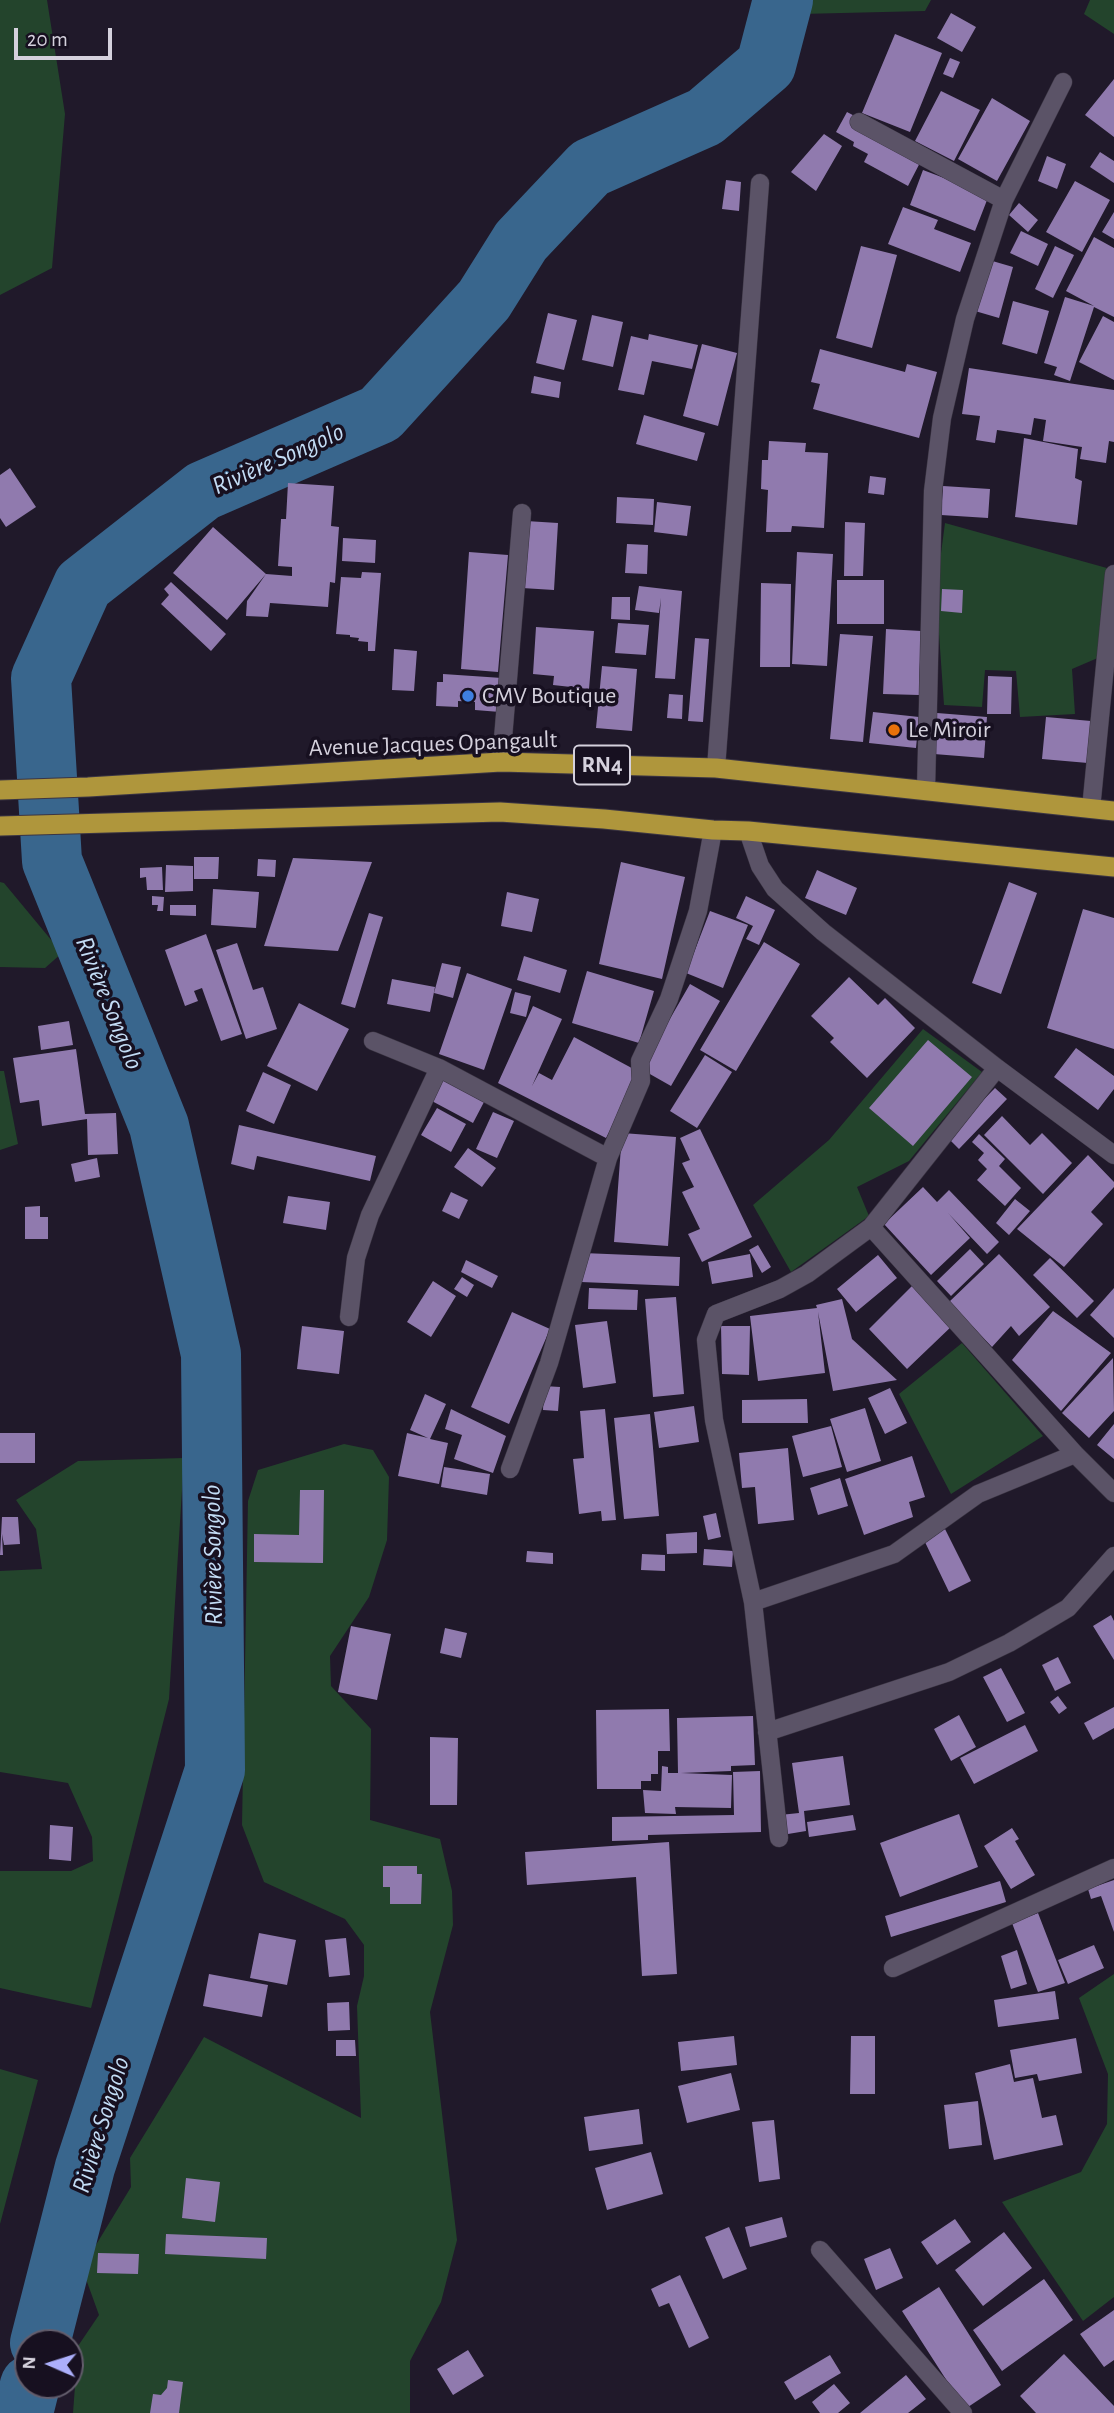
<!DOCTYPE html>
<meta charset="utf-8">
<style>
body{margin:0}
#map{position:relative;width:1114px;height:2413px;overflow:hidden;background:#20192a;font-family:"Alegreya Sans",sans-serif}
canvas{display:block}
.north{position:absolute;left:14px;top:2329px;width:70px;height:70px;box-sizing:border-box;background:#171020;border:2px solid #635d6c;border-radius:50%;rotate:273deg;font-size:19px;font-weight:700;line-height:28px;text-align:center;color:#d5d1dd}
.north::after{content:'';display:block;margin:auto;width:24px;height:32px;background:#acaffb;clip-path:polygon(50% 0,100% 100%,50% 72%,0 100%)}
.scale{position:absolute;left:14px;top:28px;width:98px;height:32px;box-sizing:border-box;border:4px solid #d5d1dd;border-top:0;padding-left:9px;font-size:21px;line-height:24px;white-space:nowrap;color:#d5d1dd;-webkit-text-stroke:5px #171020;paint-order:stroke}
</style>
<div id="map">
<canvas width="1114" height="2413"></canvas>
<div class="north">N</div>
<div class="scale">20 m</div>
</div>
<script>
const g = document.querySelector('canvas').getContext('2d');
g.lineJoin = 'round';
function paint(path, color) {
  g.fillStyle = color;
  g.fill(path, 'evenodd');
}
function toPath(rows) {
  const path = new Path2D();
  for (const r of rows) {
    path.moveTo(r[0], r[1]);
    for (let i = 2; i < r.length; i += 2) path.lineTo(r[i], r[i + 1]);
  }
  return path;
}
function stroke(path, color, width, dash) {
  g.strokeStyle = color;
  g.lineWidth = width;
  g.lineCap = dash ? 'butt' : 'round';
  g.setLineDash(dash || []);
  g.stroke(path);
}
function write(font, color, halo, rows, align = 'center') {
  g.font = font + ' "Alegreya Sans",sans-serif';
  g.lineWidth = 7;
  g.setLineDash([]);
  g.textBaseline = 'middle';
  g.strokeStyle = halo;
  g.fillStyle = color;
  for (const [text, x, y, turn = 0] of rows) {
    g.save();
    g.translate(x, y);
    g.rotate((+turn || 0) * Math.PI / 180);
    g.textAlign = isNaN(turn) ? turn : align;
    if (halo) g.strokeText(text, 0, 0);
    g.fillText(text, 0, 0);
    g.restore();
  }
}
paint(toPath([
 [0,0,47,0,65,114,52,268,0,295],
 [756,0,931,0,925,11,759,15],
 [1090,0,1114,0,1114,34,1084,14],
 [945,523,1114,570,1114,651,1072,669,1075,714,1020,717,1016,671,985,670,982,707,944,705,936,591],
 [0,882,4,883,62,953,45,968,0,967],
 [923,1029,982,1072,909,1161,857,1187,869,1216,791,1272,753,1205,829,1140],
 [0,1071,4,1071,18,1144,0,1150],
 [962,1343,1043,1436,951,1494,899,1394],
 [344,1444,373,1450,389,1477,387,1540,369,1597,330,1656,331,1686,371,1729,370,1820,440,1839,452,1891,453,1925,430,2012,457,2240,441,2302,410,2361,410,2413,73,2413,78,2346,99,2315,82,2268,131,2187,130,2158,204,2037,361,2118,357,2006,364,1976,364,1945,345,1919,264,1882,242,1825,248,1501,258,1470],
 [184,1458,169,1699,91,2008,0,1988,0,1871,71,1871,93,1861,92,1837,68,1783,0,1772,0,1571,42,1569,36,1529,16,1500,78,1461],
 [1114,1974,1114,2297,1083,2321,1002,2202,1081,2172,1107,2124,1108,2074,1079,1998],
 [0,2069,38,2080,0,2224]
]), '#23442c');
stroke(toPath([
 [40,2343,85,2167,215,1770,211,1354,159,1126,52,861,41,678,83,585,203,491,380,414,484,300,521,241,590,168,705,117,766,65,783,0],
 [23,2413,30,2385]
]), '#39668d', 60);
paint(toPath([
 [951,13,976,27,962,52,937,38],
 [895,34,942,53,910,132,862,113],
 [950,58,960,62,953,78,943,74],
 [1114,79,1114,137,1085,115],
 [941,91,980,110,954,161,915,141],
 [992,98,1030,121,997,181,958,159],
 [847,112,925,153,908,186,864,162,868,154,853,146,854,142,836,132],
 [824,134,842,146,816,191,791,172],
 [1100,152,1114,161,1114,183,1090,167],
 [1047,156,1066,164,1057,189,1038,181],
 [923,170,989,195,975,231,910,205],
 [726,180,741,182,739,211,722,209],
 [1075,181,1110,200,1082,252,1046,232],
 [1019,203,1038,220,1028,232,1009,215],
 [903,207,938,220,934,229,971,243,960,272,888,244],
 [1114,212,1114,239,1102,232],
 [1021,231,1048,244,1038,266,1010,253],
 [1094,237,1114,248,1114,317,1094,307,1070,381,1054,375,1057,367,1044,363,1065,297,1094,306,1066,291],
 [861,246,897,255,872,348,836,338],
 [1055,246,1074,255,1053,298,1035,289],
 [989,260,1013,267,999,318,975,311],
 [1013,301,1049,311,1037,354,1002,344],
 [548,313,577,320,564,370,536,363],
 [592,315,623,322,613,367,582,360],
 [1103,316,1114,322,1114,380,1079,362],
 [649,334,698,345,692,369,652,361,644,395,618,390,631,336,648,340],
 [702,344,737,353,718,426,683,416],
 [820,349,905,372,907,364,937,372,919,438,813,409,820,384,811,382],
 [969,368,1114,390,1114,442,1109,441,1106,463,1080,459,1082,447,1043,441,1046,420,1034,418,1031,435,997,430,995,443,976,440,980,416,962,414],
 [534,376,561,382,559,398,531,393],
 [644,415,705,433,697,461,636,444],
 [1024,438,1078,449,1075,478,1082,481,1077,525,1015,517],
 [769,441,806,443,805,452,828,453,824,528,792,526,791,532,766,532,768,490,761,489,762,460,768,460],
 [10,468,36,507,6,527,0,518,0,475],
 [870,476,886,478,884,495,868,493],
 [288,483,334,486,331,526,339,527,335,583,330,582,328,607,270,603,268,617,246,616,247,601,266,574,292,576,292,567,278,566,281,519,286,519],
 [943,486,990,489,988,518,941,515],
 [617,497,654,499,653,525,616,523],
 [657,502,691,506,687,536,654,532],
 [526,521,558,523,554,590,522,588],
 [845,522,865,523,863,576,844,576],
 [213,527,266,574,227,620,173,573],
 [343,538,376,540,375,563,342,561],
 [627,544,648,545,647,574,625,573],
 [469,552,508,555,498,672,461,669],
 [797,552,833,554,827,666,792,664],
 [362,572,381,573,375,651,368,651,368,642,358,641,359,638,350,637,350,635,336,634,341,577,361,578],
 [837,580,884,580,884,624,837,624],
 [171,582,226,634,211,651,161,604,169,595,164,589],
 [761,583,791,584,790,667,760,667],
 [639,586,682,591,675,679,655,678,661,598,659,613,635,610],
 [942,589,963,590,962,613,941,611],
 [612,597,630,597,630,620,611,619],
 [618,623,649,625,646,655,615,653],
 [536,627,594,631,589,689,553,685,554,676,533,674],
 [886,629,921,631,919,695,883,694],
 [840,634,873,636,863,742,830,739],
 [695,638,709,639,703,722,688,721],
 [394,649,417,651,414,691,392,690],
 [602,666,637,669,632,731,596,728],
 [443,674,502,678,500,712,475,710,475,702,458,701,458,707,436,706,437,682,443,682],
 [988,676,1012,677,1011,714,987,714],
 [669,694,683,695,682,719,667,718],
 [873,712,919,717,916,748,869,743],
 [937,713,987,717,984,758,934,754],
 [1046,717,1091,721,1088,763,1042,759],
 [194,857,219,857,218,879,194,879],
 [293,858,372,862,338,951,264,946],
 [258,859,276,860,275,877,257,876],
 [621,862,685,877,662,979,599,964],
 [166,865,193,866,193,891,165,892],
 [162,867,163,890,147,890,146,877,140,878,140,868],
 [817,870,857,888,846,915,805,898],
 [1009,882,1037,893,1001,994,972,983],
 [213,889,259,892,256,928,211,925],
 [507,892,539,899,532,932,501,926],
 [152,896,164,897,163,911,157,911,158,905,152,905],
 [746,896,775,910,759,945,746,939,753,926,736,918],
 [170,905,196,905,196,916,170,915],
 [1083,909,1114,918,1114,1049,1047,1028],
 [710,911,748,925,723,988,686,973],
 [369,913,383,917,355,1008,341,1004],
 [206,934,242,1034,221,1041,202,988,194,991,198,1001,185,1006,165,950],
 [764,942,800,964,736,1071,700,1050],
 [237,943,253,990,263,987,277,1029,246,1039,216,950],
 [524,956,567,970,560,993,517,980],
 [442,963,461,967,453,998,434,993],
 [587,971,654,991,639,1043,572,1023],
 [467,973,512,989,484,1070,439,1054],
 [849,977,878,1005,885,998,915,1028,867,1078,830,1042,834,1038,811,1016],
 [392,979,435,987,430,1012,387,1004],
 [690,984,720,1001,671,1086,641,1069],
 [515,992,531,996,526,1017,510,1013],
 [299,1003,349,1029,317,1091,267,1066],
 [533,1006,562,1019,532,1086,539,1073,552,1080,574,1037,641,1073,606,1138,498,1083],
 [69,1021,73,1045,41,1050,38,1026],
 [928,1040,972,1077,913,1146,869,1108],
 [1076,1048,1114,1076,1114,1089,1098,1110,1054,1077],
 [76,1049,85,1114,116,1113,118,1154,88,1155,87,1119,42,1126,39,1100,20,1103,13,1058],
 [705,1055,732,1072,697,1128,670,1111],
 [263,1072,291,1085,274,1124,246,1111],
 [441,1079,484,1102,473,1123,430,1100],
 [995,1088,1007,1099,959,1149,947,1137],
 [437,1108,466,1124,451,1152,421,1135],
 [493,1112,514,1121,497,1158,476,1149],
 [1002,1116,1030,1145,1042,1133,1072,1163,1043,1194,984,1135],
 [239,1125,376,1156,370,1181,257,1156,254,1170,231,1164],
 [700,1129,752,1237,702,1262,688,1234,700,1229,682,1192,694,1187,682,1163,690,1160,680,1138],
 [622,1133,676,1137,668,1246,614,1242],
 [979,1134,1005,1159,999,1166,1021,1188,1005,1206,977,1180,987,1169,978,1160,984,1153,972,1142],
 [468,1148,496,1168,482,1187,454,1167],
 [1088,1155,1114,1182,1114,1187,1091,1212,1103,1224,1064,1267,1017,1229],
 [97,1158,100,1177,75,1182,71,1164],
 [923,1187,937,1202,949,1190,999,1242,987,1254,948,1213,970,1238,931,1275,884,1224],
 [451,1192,468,1200,459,1219,442,1211],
 [288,1196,330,1202,326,1230,283,1223],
 [1015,1199,1030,1211,1009,1235,996,1223],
 [40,1206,40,1217,48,1217,48,1239,25,1239,25,1207],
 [758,1245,771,1267,762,1273,749,1250],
 [970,1249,984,1264,951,1296,937,1281],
 [583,1253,680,1257,679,1286,581,1282],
 [750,1254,753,1277,712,1284,708,1262],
 [999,1254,1050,1307,1019,1336,1011,1326,992,1347,949,1302],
 [878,1255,897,1278,856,1312,837,1289],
 [1050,1258,1094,1301,1077,1318,1033,1275],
 [466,1260,498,1276,492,1288,461,1272],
 [462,1277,474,1285,467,1297,454,1289],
 [433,1281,456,1296,431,1337,407,1322],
 [915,1283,954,1324,907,1369,869,1329],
 [589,1288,638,1290,637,1310,588,1309],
 [1114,1288,1114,1338,1090,1315],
 [676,1297,684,1394,653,1397,645,1299],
 [842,1299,852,1339,897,1380,833,1391,818,1312,825,1373,758,1381,750,1316,817,1308,816,1305],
 [1053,1311,1111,1353,1061,1411,1012,1360],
 [512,1312,550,1329,509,1424,471,1407],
 [607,1321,616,1383,583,1388,575,1325],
 [302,1326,344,1331,339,1374,297,1369],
 [721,1326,750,1326,749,1375,722,1374],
 [1113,1358,1114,1411,1089,1438,1062,1413],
 [544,1386,560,1387,558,1411,543,1410],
 [890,1388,907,1423,885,1434,868,1398],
 [425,1394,446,1404,430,1439,448,1443,439,1484,398,1476,407,1433,428,1438,410,1430],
 [807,1399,808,1423,742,1423,742,1400],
 [694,1406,699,1442,659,1448,654,1412],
 [865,1408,881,1461,847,1472,830,1419],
 [451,1409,506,1436,493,1473,454,1459,462,1435,445,1429],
 [605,1409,616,1520,602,1521,601,1511,579,1514,573,1459,584,1458,580,1411],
 [650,1414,659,1516,624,1519,614,1418],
 [1114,1424,1114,1459,1097,1445],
 [831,1426,842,1467,803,1477,792,1436],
 [0,1433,35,1433,35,1463,0,1463],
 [788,1448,794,1520,758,1524,755,1487,742,1488,739,1453],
 [912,1456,925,1497,909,1502,913,1517,864,1535,845,1479],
 [444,1467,490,1474,487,1495,441,1487],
 [840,1478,848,1506,818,1515,810,1488],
 [300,1490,324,1490,323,1563,254,1562,254,1534,299,1535],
 [716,1513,721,1537,708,1540,703,1516],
 [2,1517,18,1517,20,1544,4,1545,2,1534,3,1555,0,1555],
 [945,1529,971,1581,949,1592,924,1540],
 [697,1532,697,1553,667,1554,666,1534],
 [704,1549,733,1551,732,1567,703,1565],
 [527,1551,553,1553,553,1564,526,1562],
 [642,1554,665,1555,665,1571,641,1570],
 [1111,1615,1114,1621,1114,1660,1093,1626],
 [351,1626,391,1634,377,1700,338,1692],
 [445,1628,467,1633,461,1658,440,1653],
 [1058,1657,1071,1683,1055,1691,1042,1665],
 [1001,1668,1025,1713,1007,1722,983,1677],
 [1058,1696,1067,1708,1059,1714,1050,1702],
 [1114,1707,1114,1728,1093,1740,1084,1723],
 [669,1709,670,1751,658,1751,658,1774,651,1774,651,1781,641,1781,641,1789,597,1789,596,1710],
 [959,1715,976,1747,951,1761,934,1729],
 [753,1716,755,1765,731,1766,731,1771,681,1773,732,1775,731,1808,675,1807,676,1814,645,1813,643,1790,661,1791,662,1766,668,1767,668,1773,678,1773,677,1718],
 [1025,1725,1038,1751,974,1784,960,1758],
 [430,1737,458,1738,457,1805,430,1805],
 [843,1756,850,1805,804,1811,806,1831,782,1835,780,1815,799,1813,792,1763],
 [760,1771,761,1832,648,1835,648,1840,612,1841,612,1817,734,1815,733,1772],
 [959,1814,978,1867,900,1897,880,1843],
 [853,1815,856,1830,809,1837,807,1822],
 [50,1825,73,1827,71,1861,49,1859],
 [1012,1828,1019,1839,1015,1841,1035,1875,1011,1889,984,1846],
 [669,1842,677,1974,642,1976,636,1877,527,1885,525,1852],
 [383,1866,417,1866,417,1874,422,1874,421,1904,390,1904,390,1887,383,1887],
 [1114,1880,1114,1932,1101,1896,1091,1899,1088,1889],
 [1000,1881,1006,1902,891,1937,885,1916],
 [1038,1913,1065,1983,1038,1992,1012,1923],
 [259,1933,296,1940,287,1985,250,1978],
 [346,1938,350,1975,329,1977,325,1940],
 [1094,1945,1104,1968,1068,1984,1058,1960],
 [1017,1950,1027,1984,1011,1989,1001,1956],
 [209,1974,268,1985,262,2017,203,2006],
 [1055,1991,1059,2019,998,2027,994,2000],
 [349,2002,350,2030,328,2031,327,2003],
 [734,2036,737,2065,681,2071,678,2042],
 [851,2036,875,2036,875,2094,850,2094],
 [1076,2038,1082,2073,1039,2081,1037,2074,1015,2078,1010,2050],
 [336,2040,355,2040,356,2056,336,2056],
 [1010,2064,1014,2082,1033,2078,1042,2118,1056,2115,1063,2145,994,2160,975,2073],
 [731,2073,740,2110,687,2123,678,2086],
 [978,2101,982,2145,949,2149,944,2105],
 [639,2109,643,2144,589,2151,584,2117],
 [774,2120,780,2179,759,2182,752,2122],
 [651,2152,663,2194,607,2210,595,2168],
 [186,2178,220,2182,215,2222,182,2218],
 [782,2217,787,2237,750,2247,745,2227],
 [955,2219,971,2242,937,2265,921,2242],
 [729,2227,747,2269,723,2279,705,2237],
 [1004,2232,1032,2268,983,2306,955,2270],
 [166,2234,267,2238,266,2259,165,2254],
 [890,2248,903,2278,876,2290,864,2259],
 [98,2253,139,2254,138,2274,97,2273],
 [680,2275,709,2338,689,2348,669,2303,659,2307,651,2289],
 [1044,2279,1073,2320,1002,2371,973,2330],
 [939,2287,1001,2385,965,2409,902,2311],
 [1114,2310,1114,2360,1104,2367,1080,2334],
 [468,2350,484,2376,453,2395,437,2369],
 [1064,2354,1114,2406,1114,2413,1036,2413,1020,2396],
 [830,2355,841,2373,795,2400,784,2382],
 [906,2375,926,2399,908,2413,860,2413],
 [168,2380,183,2382,179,2413,150,2413,153,2394,161,2395,167,2388],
 [834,2384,850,2403,838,2413,820,2413,812,2402]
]), '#907aae');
const minor = toPath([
 [859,122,1004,200],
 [501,762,522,513],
 [716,768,760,183],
 [926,790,933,491,942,418,965,319,1004,200,1063,82],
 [1091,809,1114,574],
 [748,831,760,866,775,889,823,932,997,1068,1114,1155],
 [373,1041,439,1068,608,1158],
 [871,1227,1075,1454,1114,1493],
 [349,1317,356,1258,370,1215,439,1068],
 [510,1469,549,1363,608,1158,641,1081,640,1061,669,999,698,911,713,830],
 [753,1602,894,1554,978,1494,1075,1454],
 [767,1732,949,1672,1009,1643,1068,1608,1114,1556],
 [779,1838,753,1602,714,1420,706,1340,716,1314,780,1289,807,1274,871,1227,997,1068],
 [893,1968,1114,1868],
 [820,2250,963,2413]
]);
const trunk = toPath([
 [0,790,88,787,501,762,716,768,1114,811],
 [0,826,500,812,604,819,713,830,748,831,1114,867]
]);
stroke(minor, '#3b3543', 19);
stroke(trunk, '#3b3543', 21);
stroke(minor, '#5b5367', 18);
stroke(trunk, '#af963c', 19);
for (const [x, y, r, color] of [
 [468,696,7,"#3f7fe0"],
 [894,730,7,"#e8710a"]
]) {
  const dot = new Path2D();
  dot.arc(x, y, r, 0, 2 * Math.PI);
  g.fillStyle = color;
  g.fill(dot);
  stroke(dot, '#171020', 2.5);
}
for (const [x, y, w] of [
 [602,765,56]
]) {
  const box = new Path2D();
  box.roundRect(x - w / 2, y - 19.5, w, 39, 5);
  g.fillStyle = '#171020';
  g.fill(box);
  stroke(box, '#d5d1dd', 2);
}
write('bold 23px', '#d5d1dd', null, [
 ["RN4",602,765]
]);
write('24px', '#d5d1dd', '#171020', [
 ["CMV Boutique",482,696],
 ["Le Miroir",908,730]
], 'left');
write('24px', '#d5d1dd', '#171020', [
 ["Avenue Jacques Opangault",433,744,-2]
]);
write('italic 26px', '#c3dcf5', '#171020', [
 ["Rivière Songolo",278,459,-24],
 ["Rivière Songolo",109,1003,68],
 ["Rivière Songolo",213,1555,-91],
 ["Rivière Songolo",101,2125,-73]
]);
</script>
